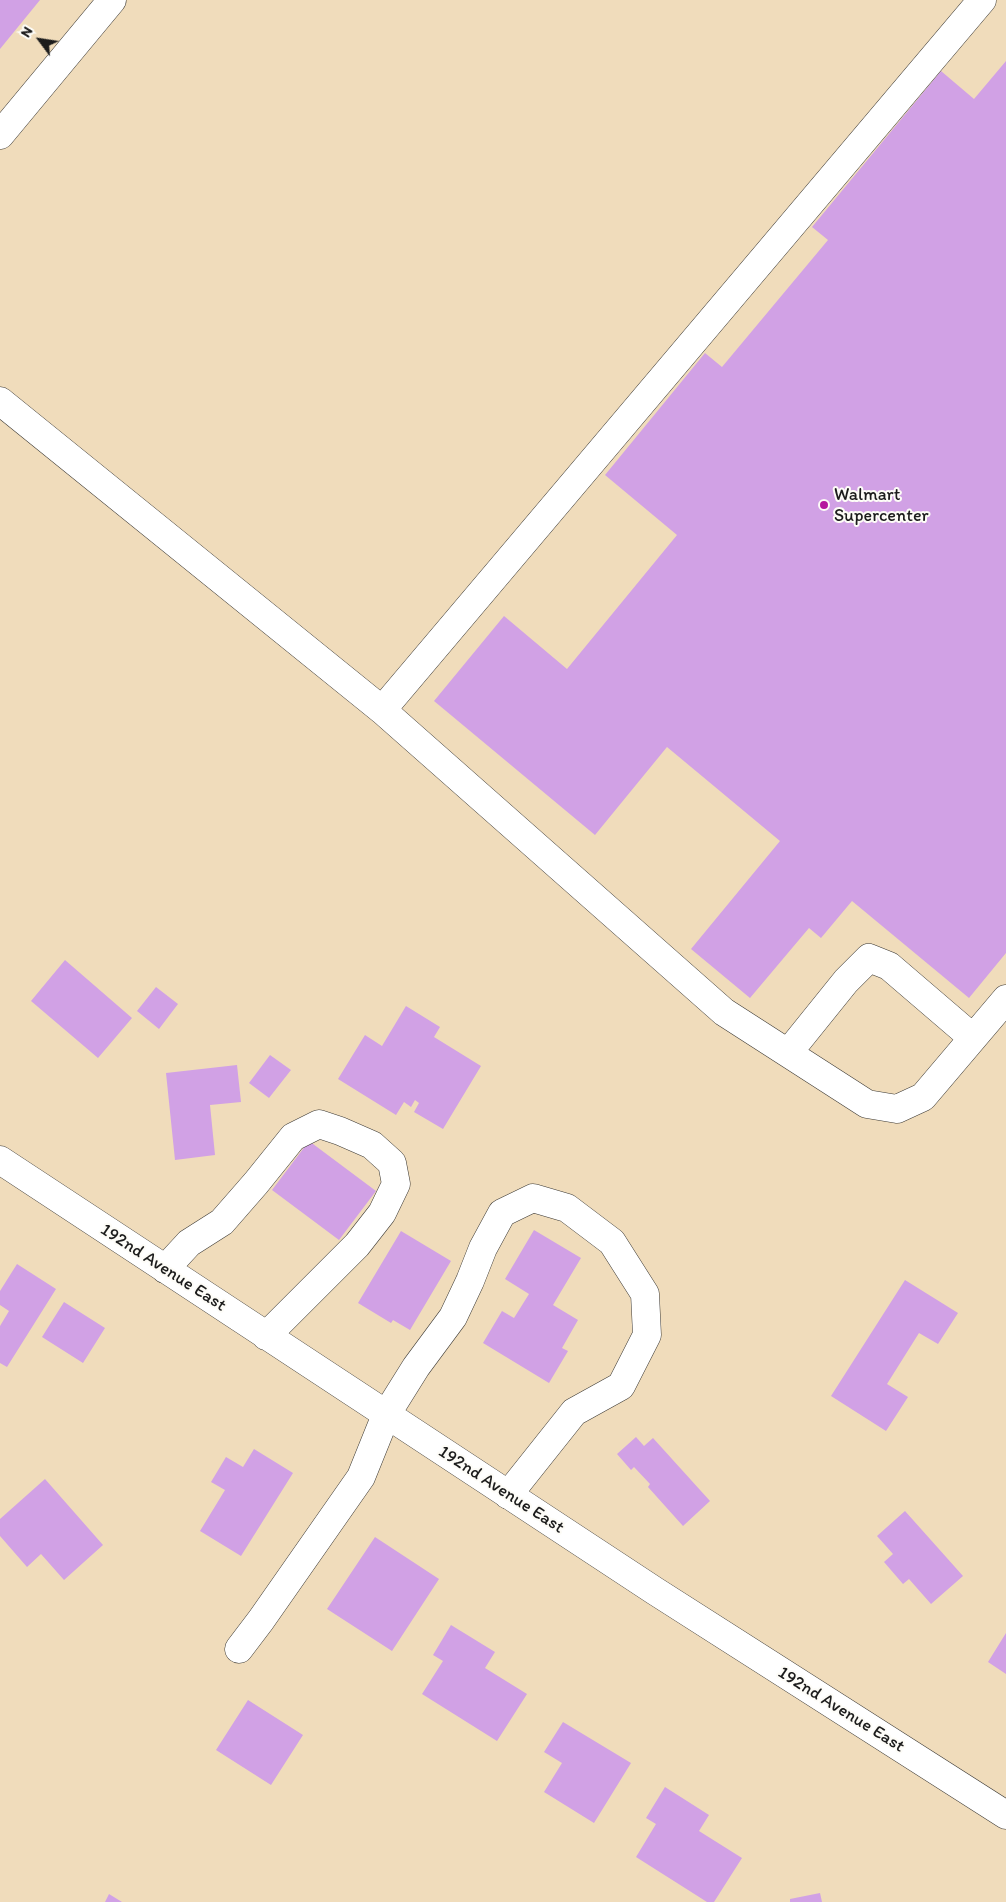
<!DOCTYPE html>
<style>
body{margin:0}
#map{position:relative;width:1006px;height:1902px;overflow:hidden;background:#f0dcbb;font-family:Itim,sans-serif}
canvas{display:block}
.north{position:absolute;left:15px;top:15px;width:50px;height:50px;-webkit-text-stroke:4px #fdfcf7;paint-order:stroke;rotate:301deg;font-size:14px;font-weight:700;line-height:20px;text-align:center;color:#1c1c1c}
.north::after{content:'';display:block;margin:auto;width:18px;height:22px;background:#1c1c1c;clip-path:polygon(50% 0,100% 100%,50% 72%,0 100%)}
</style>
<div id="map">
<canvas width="1006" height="1902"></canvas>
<div class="north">N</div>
</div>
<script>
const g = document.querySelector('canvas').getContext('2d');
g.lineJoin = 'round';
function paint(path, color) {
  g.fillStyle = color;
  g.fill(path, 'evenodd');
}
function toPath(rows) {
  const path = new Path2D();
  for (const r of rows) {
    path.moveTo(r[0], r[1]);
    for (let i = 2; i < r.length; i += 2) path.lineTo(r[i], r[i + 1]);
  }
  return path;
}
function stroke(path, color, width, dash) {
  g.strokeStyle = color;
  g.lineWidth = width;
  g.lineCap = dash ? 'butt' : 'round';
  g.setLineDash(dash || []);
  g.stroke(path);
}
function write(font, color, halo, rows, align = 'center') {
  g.font = font + ' Itim,sans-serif';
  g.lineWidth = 4;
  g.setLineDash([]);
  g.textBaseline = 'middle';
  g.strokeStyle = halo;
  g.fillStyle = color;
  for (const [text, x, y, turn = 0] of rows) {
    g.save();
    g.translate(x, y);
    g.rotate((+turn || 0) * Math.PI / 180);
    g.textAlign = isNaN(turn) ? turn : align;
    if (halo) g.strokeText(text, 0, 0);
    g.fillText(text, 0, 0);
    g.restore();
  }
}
paint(toPath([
 [0,0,40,0,0,49],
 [1006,61,1006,953,969,998,852,901,821,938,809,928,750,998,691,949,780,841,667,747,595,835,434,701,504,616,567,669,677,535,605,475,705,353,722,367,828,240,812,227,941,71,974,99],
 [65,960,132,1018,98,1058,31,1001],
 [156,987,178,1004,159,1029,137,1011],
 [406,1006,440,1027,434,1037,481,1066,443,1129,414,1112,419,1103,415,1100,411,1107,404,1102,396,1115,338,1079,365,1035,382,1046],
 [270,1055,291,1070,269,1098,249,1083],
 [237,1065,241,1102,210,1105,215,1155,175,1160,166,1073],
 [309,1141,376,1191,339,1240,272,1190],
 [534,1230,581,1258,553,1305,578,1320,562,1348,568,1351,549,1383,483,1343,502,1311,514,1318,529,1294,505,1279],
 [401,1231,451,1261,410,1330,393,1320,391,1323,358,1303],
 [17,1264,56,1289,7,1367,0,1363,0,1326,9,1311,0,1305,0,1291],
 [905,1280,958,1313,938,1344,919,1333,887,1384,908,1397,886,1431,831,1396],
 [64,1302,105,1328,83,1363,42,1337],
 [636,1437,644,1446,653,1438,710,1501,683,1526,648,1487,650,1484,634,1467,631,1470,617,1454],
 [254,1449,293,1473,241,1556,200,1531,225,1490,211,1482,226,1457,243,1467],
 [45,1479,103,1545,64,1580,41,1554,27,1567,0,1536,0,1519],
 [905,1511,963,1576,931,1604,909,1579,903,1584,884,1562,893,1554,877,1536],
 [375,1537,439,1579,392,1651,327,1609],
 [451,1625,495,1652,485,1668,527,1694,497,1741,422,1694,443,1661,433,1655],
 [1006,1633,1006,1674,988,1662],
 [248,1700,303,1735,271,1785,216,1750],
 [563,1722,631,1763,594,1823,544,1792,562,1763,544,1752],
 [665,1787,709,1815,699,1831,742,1858,714,1902,707,1902,636,1857,656,1824,646,1818],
 [820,1893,822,1902,790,1902,790,1899],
 [109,1894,122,1902,105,1902]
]), '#d1a1e5');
const minor = toPath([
 [0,135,112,0],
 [0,401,382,710,982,0],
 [382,710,724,1012,867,1104,897,1109,923,1097,1006,999],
 [788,1053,846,981,869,958,889,966,973,1038],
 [0,1160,655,1591,1006,1815],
 [165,1269,189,1243,222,1222,256,1183,293,1137,319,1124,340,1131,372,1145,392,1163,396,1184,382,1213,357,1245,266,1336],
 [239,1649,261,1620,361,1477,386,1415,416,1367,453,1317,470,1281,483,1248,502,1213,533,1198,567,1208,612,1242,645,1294,647,1335,621,1386,574,1412,508,1495]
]);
stroke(minor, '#3c3934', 29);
stroke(minor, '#fff', 28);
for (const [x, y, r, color] of [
 [824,505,5,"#b5179e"]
]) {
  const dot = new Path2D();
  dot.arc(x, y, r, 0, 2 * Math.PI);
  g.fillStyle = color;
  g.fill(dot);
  stroke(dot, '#fdfcf7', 2);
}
write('18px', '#1c1c1c', '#fdfcf7', [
 ["Walmart",834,495],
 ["Supercenter",834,516]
], 'left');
write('18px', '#1c1c1c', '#fdfcf7', [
 ["192nd Avenue East",163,1268,33],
 ["192nd Avenue East",501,1490,33],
 ["192nd Avenue East",841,1710,32]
]);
</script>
